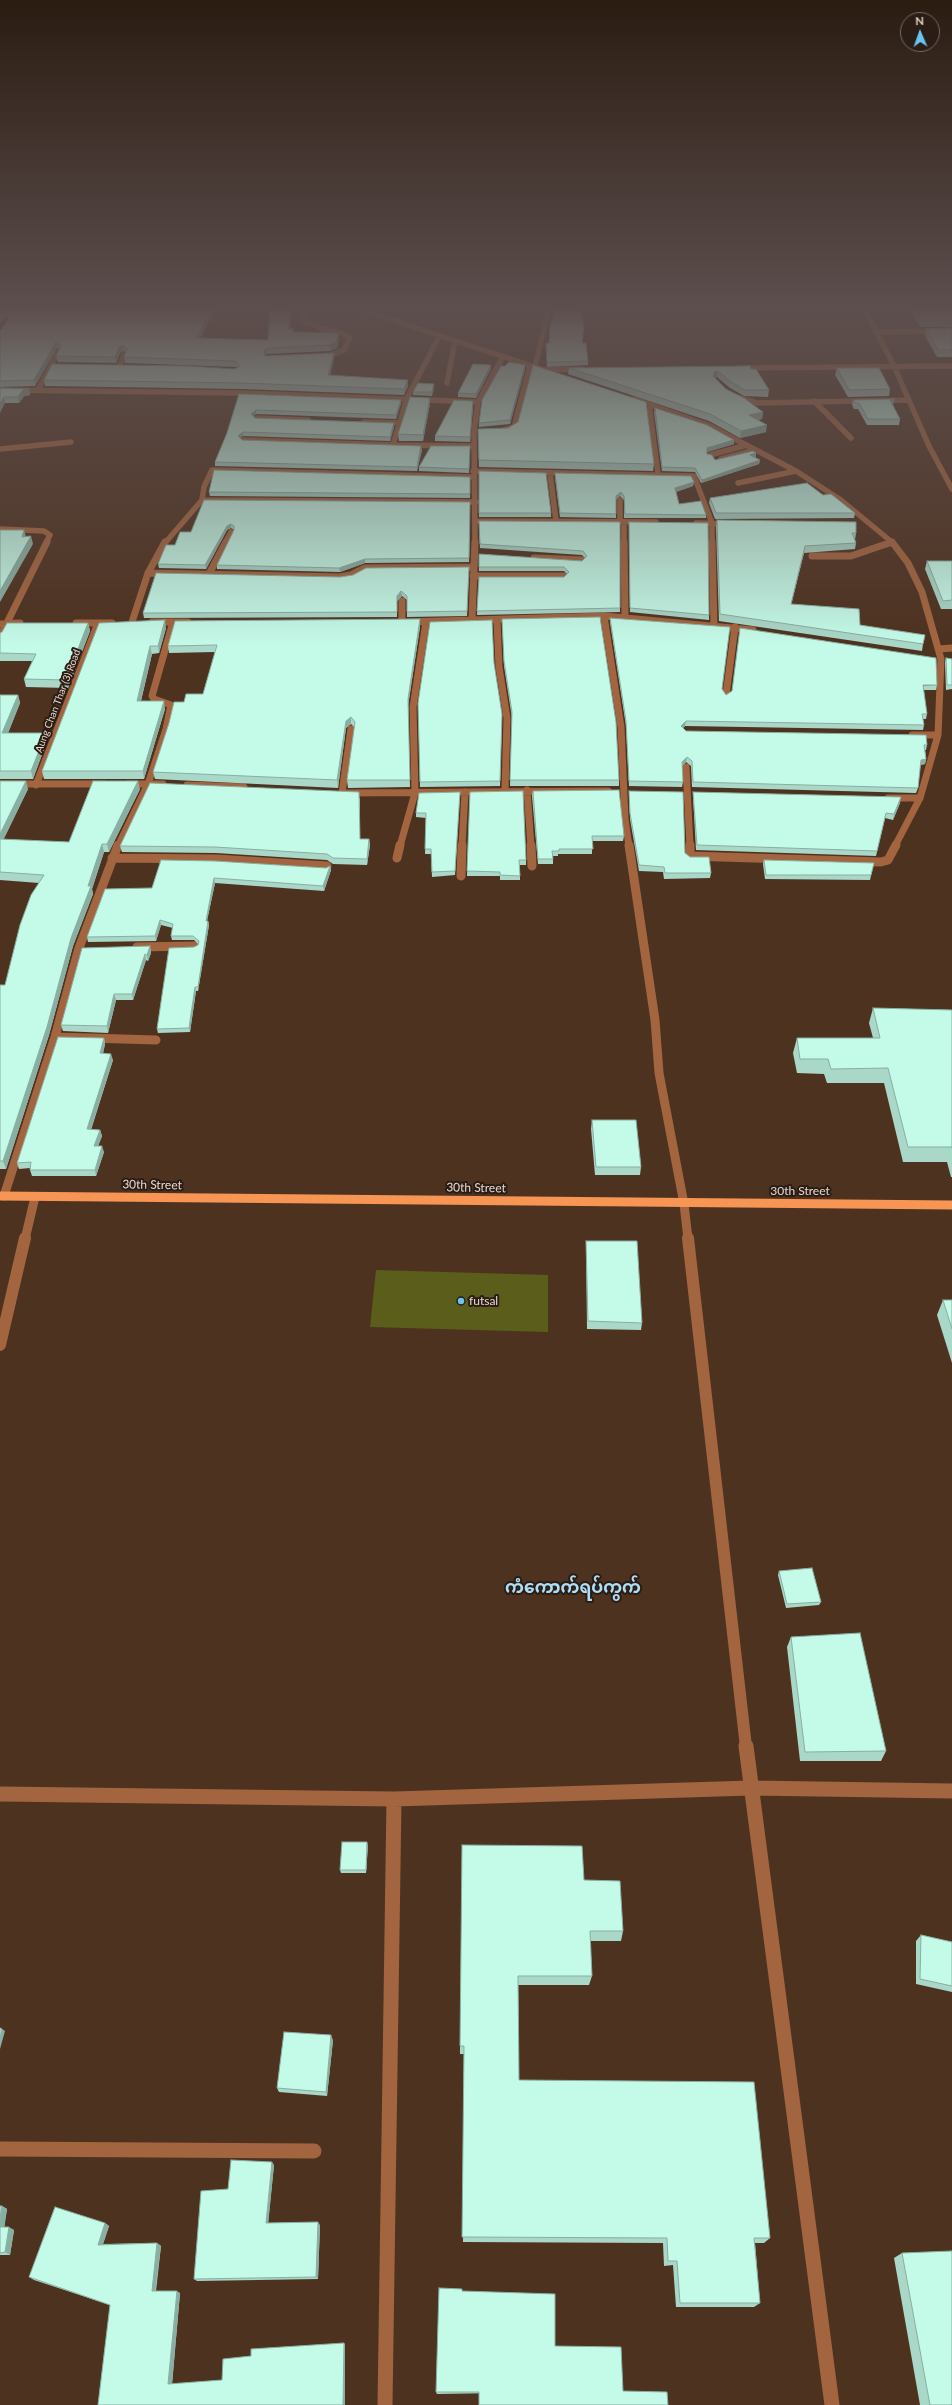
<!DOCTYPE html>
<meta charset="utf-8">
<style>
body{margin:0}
#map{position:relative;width:952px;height:2405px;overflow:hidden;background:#4e3220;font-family:Lato,sans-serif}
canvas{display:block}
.north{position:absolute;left:900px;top:12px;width:40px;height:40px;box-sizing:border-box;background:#2a1d15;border:1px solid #77675f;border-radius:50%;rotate:358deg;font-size:11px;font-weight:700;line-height:16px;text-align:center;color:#ead7cd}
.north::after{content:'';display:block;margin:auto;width:14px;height:18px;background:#69c4f0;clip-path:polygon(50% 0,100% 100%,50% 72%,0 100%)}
</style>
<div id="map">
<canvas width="952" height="2405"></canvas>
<div class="north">N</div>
</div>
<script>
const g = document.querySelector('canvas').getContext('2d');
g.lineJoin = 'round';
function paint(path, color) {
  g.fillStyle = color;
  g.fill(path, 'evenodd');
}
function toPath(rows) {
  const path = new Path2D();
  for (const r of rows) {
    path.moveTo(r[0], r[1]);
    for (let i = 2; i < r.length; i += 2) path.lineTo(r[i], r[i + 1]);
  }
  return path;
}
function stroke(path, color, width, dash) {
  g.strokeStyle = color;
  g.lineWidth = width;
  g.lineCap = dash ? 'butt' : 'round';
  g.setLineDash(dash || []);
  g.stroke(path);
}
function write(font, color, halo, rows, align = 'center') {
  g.font = font + ' Lato,"Noto Sans Myanmar",sans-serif';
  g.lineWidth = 4;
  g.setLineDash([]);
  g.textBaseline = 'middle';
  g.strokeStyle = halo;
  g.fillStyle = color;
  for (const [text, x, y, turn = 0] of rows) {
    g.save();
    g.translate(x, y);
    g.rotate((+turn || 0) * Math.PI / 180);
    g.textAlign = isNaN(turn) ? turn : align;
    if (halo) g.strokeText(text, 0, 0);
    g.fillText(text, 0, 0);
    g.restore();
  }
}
paint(toPath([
 [376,1270,548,1275,548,1332,370,1327]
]), '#5b5e1a');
stroke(toPath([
 [298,308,305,321,323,329,339,332,350,338,344,350,331,355,320,356],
 [356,308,544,370],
 [864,308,894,366,929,446,952,489],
 [875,332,952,331],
 [119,367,124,355],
 [535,367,549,308],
 [738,368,952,366],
 [544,370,582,369],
 [447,383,455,341],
 [0,390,242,393,478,402],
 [38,390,58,352],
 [737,397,757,403,908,400],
 [634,399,708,425,796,471,841,500,893,543],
 [814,401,851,438],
 [649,404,658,474],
 [256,418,308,420],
 [364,422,399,423],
 [504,430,514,427,530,366],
 [243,440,393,445,407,398,440,335],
 [393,445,473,446],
 [0,449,71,442],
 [710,455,747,445],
 [721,459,755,450],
 [473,471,694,476,712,523,712,543],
 [550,473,556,521],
 [738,483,796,471],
 [202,500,476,502],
 [620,500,620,522],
 [476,521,656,522],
 [624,522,624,543],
 [696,523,730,524],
 [0,529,44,531,50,535,46,543],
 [165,543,202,500,204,487,212,470,474,477],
 [225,543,231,532],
 [475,543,474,431,478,402,503,356],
 [890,543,892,542]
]), '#a2653f', 5.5);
stroke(toPath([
 [624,542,625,617],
 [712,542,714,625],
 [892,542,908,563,922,592,941,659,938,735,920,798,895,846],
 [812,556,851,556,892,542],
 [534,558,582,560],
 [148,573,340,577,351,575,365,568,473,567],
 [209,574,226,542],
 [473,576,564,576],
 [402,601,402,622],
 [604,616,621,727,625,819,629,846],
 [472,620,475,542],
 [497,620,499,667,507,718,505,791],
 [132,622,148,573,165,542],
 [152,622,188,622],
 [408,622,604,616,753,630],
 [76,623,112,623],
 [0,624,20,623],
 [0,637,47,542],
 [939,649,952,648],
 [726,695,735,627],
 [912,735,938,735],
 [686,767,690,846],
 [0,784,105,784],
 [127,784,163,784],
 [36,785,98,623],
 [187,785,244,787],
 [527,790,531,846],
 [342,793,351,729],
 [346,793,608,791],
 [888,798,920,798],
 [118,846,148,784,166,729,171,705,154,699,152,696,173,622],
 [400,846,415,793,413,707,426,622],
 [462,846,465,792]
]), '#a2653f', 7);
stroke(toPath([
 [531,845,532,866],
 [629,845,655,1020,659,1073,684,1204,688,1239],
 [690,845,690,856,881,862,888,860,896,845],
 [112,858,216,859,327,866],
 [397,858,400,845],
 [461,876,462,845],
 [137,947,194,946],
 [55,1037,156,1040],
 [4,1196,55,1037,79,948,118,845],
 [25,1239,35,1197]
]), '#a2653f', 9);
stroke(toPath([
 [688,1238,746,1747],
 [0,1345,25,1238]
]), '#a2653f', 12);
stroke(toPath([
 [746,1746,832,2405],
 [0,1794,394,1799,751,1788,952,1791],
 [0,2149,314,2151],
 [385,2405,394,1799]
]), '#a2653f', 15);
stroke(toPath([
 [0,1196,952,1205]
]), '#f79555', 9);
paint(toPath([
 [0,308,216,308,200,338,268,340,291,311,290,329,294,332,339,333,339,339,337,348,330,351,267,354,265,356,334,353,334,358,330,375,408,386,404,395,242,389,45,386,44,380,235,369,237,368,236,367,125,363,124,357,126,353,124,351,120,353,116,363,58,362,56,356,60,350,57,348,35,386,0,387,0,330,1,330,9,318,5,317,0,324],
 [555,308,579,308,578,313,582,343,588,361,588,365,547,367,546,343,549,343],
 [909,308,952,308,952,327,920,327],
 [952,328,952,357,937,357,925,336,926,329],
 [491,365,491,369,476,398,458,397,458,393],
 [525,365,525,369,510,424,479,427,479,423],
 [569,368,751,369,769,390,768,397,744,396,730,388,717,377,715,378,726,389,763,412,762,419,758,420,766,432,740,438,709,421,568,374],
 [837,368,890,389,889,396,848,397,835,375],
 [0,388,29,389,30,395,24,396,19,403,5,403],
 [434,388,432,396,413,395,413,392],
 [239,394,401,400,401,403,396,419,256,414,253,416,255,418,394,427,390,441,243,436,240,438,242,440,422,450,417,471,215,466,215,462,227,433],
 [430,398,430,404,423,441,399,441,398,434],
 [894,399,893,405,900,419,899,425,867,425,858,409,854,409,852,405,853,400],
 [473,406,470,442,435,441,435,436],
 [655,408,734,444,707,452,707,454,715,460,756,457,754,457,760,460,759,464,701,483,695,472,662,471,654,412],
 [478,429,654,464,653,471,479,467],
 [470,446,469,473,419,471,419,467],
 [479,471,551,513,551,517,479,517],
 [555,473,694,482,693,486,676,492,679,504,706,515,706,518,624,518,624,500,620,496,616,499,616,518,560,517,555,477],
 [470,477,470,498,210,496,209,492],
 [823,495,855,513,854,518,715,519,709,503,710,498],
 [204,500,470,502,469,562,365,563,340,572,217,569,217,565,234,530,231,528,227,530,206,569,159,568,158,564,175,545,191,532],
 [717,520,856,533,855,540,856,543,855,549,804,553,791,604,923,644,922,651,719,621,716,527],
 [479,521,620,522,620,612,477,615,479,577,564,577,567,574,564,571,479,571,479,554,582,561,585,558,582,555,480,548],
 [629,522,709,615,709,620,630,612],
 [927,561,952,561,952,609,941,609,925,569],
 [469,567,467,616,407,617,407,600,402,596,397,601,397,617,144,618,143,613,340,577],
 [610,618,722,689,726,695,732,691,937,685,936,690,923,690,927,714,926,719,923,719,924,725,923,730,685,726,683,728,686,731,927,745,926,750,925,750,926,759,925,764,920,765,918,788,916,793,692,787,691,766,686,762,682,766,683,782,682,787,629,786,626,726,610,622],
 [420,619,420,627,408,706,410,787,348,788,347,780,355,728,351,724,346,728,338,788,155,779,153,772,184,702,203,694,215,652,169,653,168,646],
 [502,619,619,780,619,786,510,786,512,718,504,666],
 [88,623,90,631,68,688,26,687,24,679,32,661,0,661,0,633],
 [166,628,159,653,152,654,141,701,165,709,144,779,44,779,42,771],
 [946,658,952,659,952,689,946,690,945,662],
 [0,695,18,695,20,703,8,733,47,741,33,779,0,779],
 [418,703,502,714,500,786,420,787],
 [0,781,28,789,3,840,69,842,140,789,109,852,104,852,92,889,93,894,73,946,49,1035,6,1169,0,1169,0,985,5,985,39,883,0,880],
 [533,791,624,836,623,841,592,841,592,854,558,854,558,856,553,856,553,864,538,864,532,796],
 [629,791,685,853,711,873,710,878,664,879,663,872,639,871,630,819,629,796],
 [460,792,455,875,432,877,431,854,425,854,426,818,416,817,416,813],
 [470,792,526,860,526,865,520,865,520,880,500,880,500,876,467,876],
 [693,792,900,803,893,820,885,818,876,856,696,850,693,797],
 [360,798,360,839,369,839,370,845,367,865,333,864,327,860,216,853,122,852,120,846],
 [161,860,326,868,330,866,331,870,324,891,215,883,207,921,208,921,209,925,198,991,196,991,190,1032,158,1033,157,1029,194,947,198,945,198,944,194,940,172,940,171,936,173,928,161,925,156,941,88,942,87,937,152,888],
 [764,860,874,863,870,880,765,879,763,864],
 [150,946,151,953,148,961,146,960,133,1000,116,1000,108,1033,63,1031,61,1025],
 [873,1008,952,1010,952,1177,951,1177,947,1162,903,1162,884,1083,827,1083,824,1074,797,1073,793,1053,797,1038,873,1038,869,1023],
 [104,1038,105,1044,103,1053,113,1060,91,1130,100,1130,102,1136,98,1146,104,1152,96,1176,32,1176,30,1170,30,1168,19,1169,17,1163],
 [592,1120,641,1167,640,1175,595,1175,591,1129],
 [586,1241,642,1323,641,1330,587,1329,586,1248],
 [943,1300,952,1300,952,1363,937,1315],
 [779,1571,821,1602,819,1605,786,1608,778,1575],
 [791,1637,886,1751,881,1761,800,1761,787,1647],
 [368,1845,366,1873,341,1873,340,1870],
 [584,1880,623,1931,621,1941,590,1941,592,1976,589,1985,518,1985,519,2080,770,2238,764,2243,755,2243,760,2303,754,2307,676,2307,673,2265,664,2266,663,2243,463,2242,464,2054,460,2054,460,2046],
 [921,1935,952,1942,952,1992,916,1984,916,1941],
 [333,2040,327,2096,279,2092,277,2088],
 [274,2165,268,2223,320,2225,318,2279,197,2281,194,2279,228,2189],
 [0,2206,2,2206,7,2209,4,2227,14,2230,10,2255,0,2255],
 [105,2223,109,2226,103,2244,157,2243,161,2246,156,2291,180,2293,172,2384,222,2380,251,2356,344,2343,345,2345,345,2405,98,2405,110,2305,34,2280,29,2277],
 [902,2253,952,2405,920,2405,894,2258],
 [462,2291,555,2346,623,2391,437,2394,436,2392]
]), '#a9d7c8');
paint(toPath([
 [212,308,216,308,197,343,196,338],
 [290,308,291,311,290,335,289,329],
 [4,312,5,317,0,324,0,317],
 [339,333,339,339,337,348,330,351,330,345],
 [56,342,57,348,35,386,34,380],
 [123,345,124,351,120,353,116,363,115,357,119,347],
 [267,348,267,354,264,356,264,351],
 [334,353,334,358,328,381,328,375],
 [491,365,491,369,476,398,476,394],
 [525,365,525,369,510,424,510,420],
 [718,371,717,377,713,378,713,376,714,372],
 [408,380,408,386,404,395,404,389],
 [29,389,30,395,24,396,19,403,18,397,23,390],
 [4,397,5,403,0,413,0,404],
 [430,398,430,404,423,441,423,435],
 [894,399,893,405,890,400],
 [401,400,401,403,396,419,396,415],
 [473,401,473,406,470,442,470,437],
 [256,410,256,414,252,417,251,414],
 [763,412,762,419,748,421,749,415],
 [394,423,394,427,390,441,390,437],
 [767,425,766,432,740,438,741,431],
 [243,432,243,436,239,439,238,436],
 [734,440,734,444,707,452,707,448],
 [421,446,422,450,417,471,417,467],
 [756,453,756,457,749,459,750,455],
 [760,460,759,464,701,483,702,480],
 [694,482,693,486,675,492,675,488],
 [621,492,620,496,616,500,616,496],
 [231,524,231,528,227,530,206,569,205,565,227,526],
 [24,530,26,537,22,537],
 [31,536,33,544,0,602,0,591],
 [805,546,804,553,790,610,791,604],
 [365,559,365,563,340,572,339,568],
 [401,591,402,596,397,601,397,617,397,596],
 [420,619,420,627,408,706,410,787,408,699],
 [165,620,166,628,159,653,158,646],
 [88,623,90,631,68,688,66,680],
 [150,646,152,654,139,709,137,701],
 [18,695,20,703,5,741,2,733],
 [164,701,165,709,144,779,143,771],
 [351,717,351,724,346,728,338,788,337,780,346,721],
 [686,721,685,726,680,731,681,726],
 [46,733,47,741,33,779,31,771],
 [687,757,686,762,681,767,682,762],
 [926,759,925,764,920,765,921,760],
 [26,781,28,789,0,847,0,834],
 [138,781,140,789,109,852,107,844],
 [901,797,900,803,893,820,894,814],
 [369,839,370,845,367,865,367,859],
 [102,844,104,852,92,889,93,894,73,946,49,1035,6,1169,3,1161,71,938],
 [330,866,331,870,324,891,323,886],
 [214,878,215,883,206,925,206,921],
 [160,920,161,925,156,941,155,936],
 [208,921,209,925,198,991,198,987],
 [150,946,151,953,148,961,147,955],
 [145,954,146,960,133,1000,132,994],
 [195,987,196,991,190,1032,189,1028],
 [114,994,116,1000,108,1033,107,1026],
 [104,1038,105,1044,102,1059,100,1053],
 [111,1054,113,1060,89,1135,87,1129],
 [100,1130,102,1136,96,1152,94,1146],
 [102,1146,104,1152,96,1176,95,1170],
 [367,1842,368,1845,366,1873,366,1870],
 [2,2029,5,2031,0,2049,0,2038],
 [331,2035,333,2040,327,2096,326,2092],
 [272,2162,274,2165,268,2226,266,2223],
 [2,2206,7,2209,4,2230,0,2228,0,2218],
 [318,2222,320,2225,318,2279,316,2277],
 [105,2223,109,2226,102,2247,98,2245],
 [9,2227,14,2230,10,2255,5,2252],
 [157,2243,161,2246,155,2293,152,2291],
 [177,2291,180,2293,172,2385,168,2384],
 [344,2343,345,2345,345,2405,343,2405]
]), '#89afa2');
const building = toPath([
 [0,308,212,308,196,338,268,340,270,308,290,308,289,329,294,329,293,332,339,333,336,342,330,345,267,348,264,351,265,356,334,353,328,375,408,380,404,389,242,383,44,380,52,364,188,366,235,369,240,366,236,361,124,357,127,349,123,345,119,347,115,357,56,356,61,346,56,342,34,380,0,381,0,330,1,330,9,318,9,313,4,312,0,317,0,308],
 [555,308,578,308,577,313,581,313,584,326,582,343,586,343,588,361,547,362,546,343,549,343,550,327,555,308],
 [914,308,952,308,952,320,922,320,914,308],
 [952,328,952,350,938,350,926,329,952,328],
 [509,362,525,365,510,420,479,423,482,400,501,366,505,366,509,362],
 [473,364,491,365,476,394,458,393,473,364],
 [533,365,646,402,654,464,479,460,478,429,508,428,518,422,533,365],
 [750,366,751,369,756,369,769,390,745,390,731,382,718,371,714,372,713,376,726,389,744,398,763,412,749,415,767,425,741,431,710,414,569,368,750,366],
 [837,368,879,368,890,389,849,390,837,368],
 [418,383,434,384,432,392,413,392,418,383],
 [0,388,29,389,23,390,18,397,4,397,0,404,0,388],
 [239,394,401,400,396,415,256,410,251,414,255,418,394,423,390,437,243,432,238,436,242,440,421,446,417,467,215,462,227,433,239,394],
 [410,397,430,398,423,435,398,434,410,397],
 [894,399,890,400,900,419,868,419,859,403,855,403,853,400,894,399],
 [454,400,473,401,470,437,435,436,454,400],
 [655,408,707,425,734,440,707,448,707,454,712,455,715,460,753,451,756,453,750,455,760,460,702,480,695,468,662,467,655,408],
 [431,446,470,446,469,469,419,467,431,446],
 [214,470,470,477,470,494,209,492,214,470],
 [479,471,546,473,551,513,479,513,479,471],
 [555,473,691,476,694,482,675,488,679,504,701,501,706,515,625,514,624,496,621,492,616,496,616,514,560,513,555,473],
 [807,483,823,495,831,494,855,513,716,513,710,498,807,483],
 [204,500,470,502,469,558,365,559,339,568,217,565,234,530,234,526,231,524,227,526,205,565,158,564,166,545,175,545,180,532,191,532,204,500],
 [717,520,856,522,856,533,852,533,856,543,805,546,791,604,859,609,860,625,925,635,923,644,720,614,717,520],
 [479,521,620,522,620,608,477,611,479,577,564,577,569,572,564,567,479,567,479,554,582,561,587,556,583,551,480,544,479,521],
 [629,522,708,523,709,615,630,608,629,522],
 [0,530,24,530,22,537,31,536,0,591,0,530],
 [927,561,952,561,952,600,943,601,927,561],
 [469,567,467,611,407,612,407,596,401,591,397,596,397,612,143,613,156,573,340,577,353,575,366,568,469,567],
 [600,617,616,722,619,780,510,780,512,712,504,661,502,619,600,617],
 [610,618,730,627,722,689,726,695,732,691,740,628,936,658,937,685,923,685,927,714,922,714,924,725,686,721,681,726,686,731,926,735,927,745,924,745,926,759,921,760,918,788,693,782,692,761,687,757,682,762,683,782,629,781,626,721,610,618],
 [420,619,408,699,410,780,347,780,355,722,351,717,346,721,337,780,153,772,169,723,174,702,184,702,186,694,203,694,217,645,168,646,175,621,420,619],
 [165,620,158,646,150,646,137,701,164,701,143,771,42,771,99,623,165,620],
 [492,620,494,663,502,714,500,781,420,782,418,703,430,622,492,620],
 [7,623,88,623,66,680,24,679,36,654,0,653,0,633,2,632,7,623],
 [946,658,952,659,952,685,947,685,946,658],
 [0,695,18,695,2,733,46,733,31,771,0,771,0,695],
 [0,781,26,781,0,834,0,781],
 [93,781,138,781,107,844,102,844,88,886,91,886,71,938,47,1027,3,1161,0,1161,0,985,5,985,20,925,31,895,44,875,0,872,0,839,69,842,93,781],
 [150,783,359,792,360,839,369,839,367,859,333,858,327,854,215,847,120,846,150,783],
 [619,790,624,836,592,836,593,849,559,849,559,851,552,851,553,859,538,859,533,791,619,790],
 [523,791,526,860,519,860,520,876,500,875,500,872,467,871,470,792,523,791],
 [629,791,683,792,685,853,690,857,709,857,711,873,665,873,664,867,639,865,630,813,629,791],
 [460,792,455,871,432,872,431,849,425,849,426,813,416,813,419,793,460,792],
 [693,792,901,797,894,814,886,813,877,851,697,845,693,792],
 [161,860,215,861,326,868,330,866,323,886,214,878,206,921,208,921,198,987,195,987,189,1028,157,1029,169,948,194,947,198,945,199,941,193,936,171,936,173,924,160,920,155,936,87,937,105,889,152,888,161,860],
 [764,860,874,863,871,875,766,875,764,860],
 [150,946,147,955,145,954,132,994,114,994,107,1026,61,1025,82,948,150,946],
 [873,1008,952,1010,952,1148,952,1147,908,1147,888,1068,831,1069,828,1059,800,1059,797,1038,880,1038,873,1008],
 [58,1037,104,1038,100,1053,111,1054,87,1129,100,1130,94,1146,102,1146,95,1170,30,1170,31,1162,17,1163,58,1037],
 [592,1120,636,1120,641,1167,596,1167,592,1120],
 [586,1241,637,1241,642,1323,588,1321,586,1241],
 [943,1300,952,1300,952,1329,943,1300],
 [812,1568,821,1602,787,1604,779,1571,812,1568],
 [860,1633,886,1751,805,1752,791,1637,860,1633],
 [342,1842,367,1842,366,1870,340,1870,342,1842],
 [462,1845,582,1846,584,1880,620,1881,623,1931,590,1931,592,1976,518,1976,519,2080,754,2082,770,2238,754,2238,760,2303,680,2303,677,2261,668,2261,667,2238,462,2237,464,2046,460,2046,462,1845],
 [921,1935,952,1942,952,1986,920,1979,921,1935],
 [0,2028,2,2029,0,2038,0,2028],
 [284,2032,331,2035,326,2092,277,2088,284,2032],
 [231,2160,272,2162,266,2223,318,2222,316,2277,194,2279,201,2191,228,2189,231,2160],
 [0,2206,2,2206,0,2218,0,2206],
 [55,2207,105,2223,98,2245,157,2243,152,2291,177,2291,168,2384,222,2380,223,2359,251,2356,251,2349,344,2343,343,2405,98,2405,110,2305,29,2277,55,2207],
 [0,2227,9,2227,5,2252,0,2253,0,2227],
 [952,2251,952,2405,930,2405,902,2253,952,2251],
 [439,2288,462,2289,462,2291,555,2294,555,2346,621,2347,623,2391,667,2392,668,2405,479,2405,479,2392,436,2392,439,2288]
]);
paint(building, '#c4fae8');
stroke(building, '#89afa2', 1);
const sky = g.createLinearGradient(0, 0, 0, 645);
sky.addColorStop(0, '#2b1c12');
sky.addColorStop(0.48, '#5d4f4e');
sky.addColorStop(1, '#5d4f4e00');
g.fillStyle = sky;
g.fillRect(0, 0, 952, 645);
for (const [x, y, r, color] of [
 [461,1301,4,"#69c4f0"]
]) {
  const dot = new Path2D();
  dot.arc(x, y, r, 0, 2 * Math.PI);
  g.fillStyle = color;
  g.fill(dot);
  stroke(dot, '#2a1d15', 1.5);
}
write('10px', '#ead7cd', '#2a1d15', [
 ["Aung Chan Thar (3) Road",58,701,-69]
]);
write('12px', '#ead7cd', '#2a1d15', [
 ["30th Street",152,1185,1],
 ["30th Street",476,1188,1],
 ["30th Street",800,1191]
]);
write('12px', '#ead7cd', '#2a1d15', [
 ["futsal",469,1301]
], 'left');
write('bold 17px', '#aeddf6', '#2a1d15', [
 ["ကံကောက်ရပ်ကွက်",573,1588]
]);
</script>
